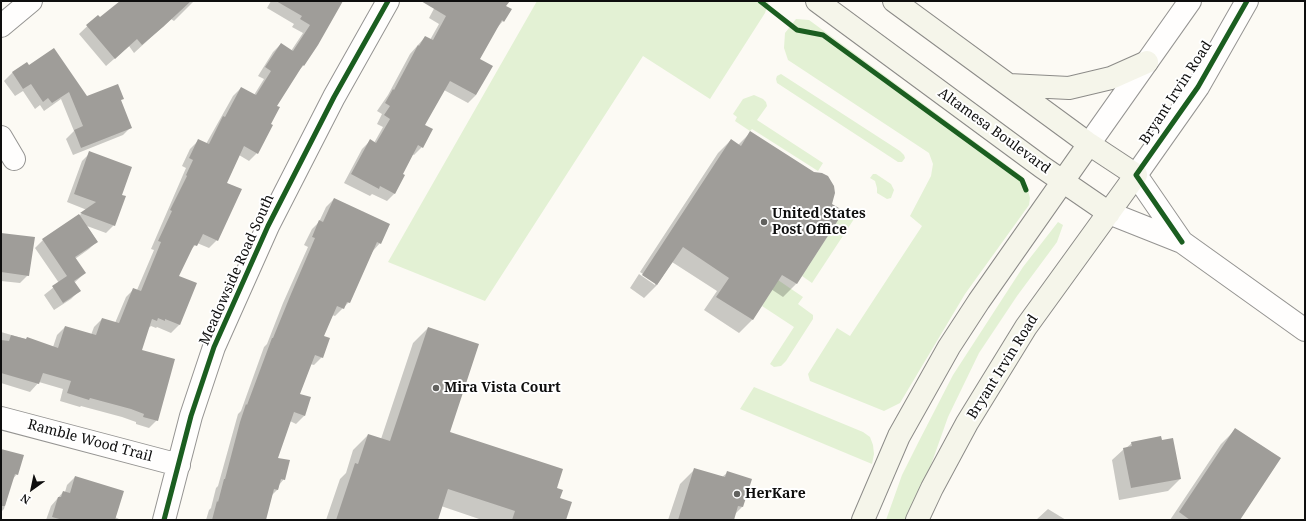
<!DOCTYPE html>
<style>
body{margin:0}
#map{position:relative;width:1306px;height:521px;overflow:hidden;background:#fcfaf4;font-family:"Noto Serif",serif}
canvas{display:block}
.frame{position:absolute;inset:0;border:2px solid #0e0e0e;pointer-events:none}
.north{position:absolute;left:12px;top:469px;width:40px;height:40px;-webkit-text-stroke:3px #fff;paint-order:stroke;rotate:213deg;font-size:11px;font-weight:700;line-height:16px;text-align:center;color:#0e0e0e}
.north::after{content:'';display:block;margin:auto;width:14px;height:18px;background:#0e0e0e;clip-path:polygon(50% 0,100% 100%,50% 72%,0 100%)}
</style>
<div id="map">
<canvas width="1306" height="521"></canvas>
<div class="frame"></div>
<div class="north">N</div>
</div>
<script>
const g = document.querySelector('canvas').getContext('2d');
g.lineJoin = 'round';
function paint(path, color) {
  g.fillStyle = color;
  g.fill(path, 'evenodd');
}
function toPath(rows) {
  const path = new Path2D();
  for (const r of rows) {
    path.moveTo(r[0], r[1]);
    for (let i = 2; i < r.length; i += 2) path.lineTo(r[i], r[i + 1]);
  }
  return path;
}
function stroke(path, color, width, dash) {
  g.strokeStyle = color;
  g.lineWidth = width;
  g.lineCap = dash ? 'butt' : 'round';
  g.setLineDash(dash || []);
  g.stroke(path);
}
function write(font, color, halo, rows, align = 'center') {
  g.font = font + ' "Noto Serif",serif';
  g.lineWidth = 4;
  g.setLineDash([]);
  g.textBaseline = 'middle';
  g.strokeStyle = halo;
  g.fillStyle = color;
  for (const [text, x, y, turn = 0] of rows) {
    g.save();
    g.translate(x, y);
    g.rotate((+turn || 0) * Math.PI / 180);
    g.textAlign = isNaN(turn) ? turn : align;
    if (halo) g.strokeText(text, 0, 0);
    g.fillText(text, 0, 0);
    g.restore();
  }
}
paint(toPath([
 [537,1,769,1,765,13,710,99,643,56,485,301,388,262],
 [796,19,809,20,1023,177,1027,187,1030,198,1029,205,965,294,900,403,884,411,810,381,808,374,837,328,850,336,922,226,910,216,931,176,933,164,929,153,788,60,784,48,785,33],
 [781,74,900,151,904,155,905,158,902,162,898,162,777,83,776,79,777,76],
 [754,95,763,99,766,102,767,106,757,120,823,163,818,171,752,129,750,131,735,121,737,117,733,114,743,99],
 [873,174,876,174,891,184,894,190,891,198,887,199,877,193,877,188,875,181,870,178],
 [843,212,854,219,812,283,802,276],
 [1058,222,1063,225,1057,242,1017,296,979,353,948,417,926,479,907,520,886,520,902,475,918,443,953,375,1023,267],
 [778,280,803,297,798,304,813,315,813,319,786,361,781,366,774,367,770,364,794,327,762,306],
 [754,387,863,432,870,437,873,445,874,454,872,464,740,409]
]), '#e3f1d4');
paint(toPath([
 [131,1,194,1,174,21,171,19,134,53,129,46,106,66,79,34,98,16,100,19],
 [271,1,342,1,317,45,303,66,297,72,275,106,257,153,249,161,239,155,226,183,241,190,217,240,209,248,197,243,189,252,178,277,179,325,171,333,157,327,156,328,151,326,147,329,141,351,157,420,149,428,136,424,136,422,122,417,81,406,80,407,60,401,63,389,39,382,30,392,1,383,1,332,53,347,57,335,65,327,91,335,94,327,102,319,115,323,126,297,134,289,137,290,154,250,151,249,186,168,182,166,190,149,198,141,206,144,233,96,241,88,254,95,264,79,258,76,273,52,281,44,291,51,303,33,292,27,294,24,267,8],
 [438,1,505,7,503,21,496,29,479,59,476,95,468,103,444,90,424,125,422,147,414,155,412,154,402,174,395,193,387,201,372,194,370,196,344,183,362,149,370,141,374,143,383,127,377,124,382,114,377,111,388,95,410,54,425,37,430,40,439,24,429,18],
 [27,63,29,67,87,97,120,101,131,127,123,135,73,155,66,139,74,131,61,99,44,111,40,105,35,109,23,91,15,96,4,81,12,73],
 [751,132,831,204,842,211,796,284,783,297,771,289,752,320,739,333,704,310,717,291,672,262,657,285,644,298,630,288,639,274,655,285,655,282,640,272,718,153,731,140,738,145],
 [90,153,121,196,114,225,106,233,87,226,97,241,89,249,75,259,85,273,74,283,79,291,71,299,54,310,44,295,59,283,35,248,43,240,87,210,67,202,82,161],
 [334,199,380,243,372,252,349,302,335,316,332,315,323,337,322,357,314,365,310,364,299,394,304,416,296,424,290,421,277,458,284,479,279,485,278,489,272,495,265,520,206,520,209,510,211,508,216,488,218,486,238,414,241,411,264,347,267,344,283,303,308,247,304,245,312,229,319,222,326,207],
 [1,234,28,275,20,283,1,281],
 [428,328,449,432,556,489,565,520,482,520,441,506,437,520,326,520,340,479,346,473,353,450,368,435,381,439,413,343],
 [1236,429,1239,520,1170,520,1221,444],
 [1132,443,1180,479,1168,491,1119,500,1112,460,1124,449,1126,448],
 [1,450,17,474,12,480,4,509,1,512],
 [695,469,722,477,727,473,750,480,742,507,735,514,733,520,668,520,680,484],
 [75,477,115,517,121,520,46,520,51,506,63,492,65,492,67,485],
 [1048,509,1066,520,1036,520]
]), '#0003');
paint(toPath([
 [120,1,191,1,163,27,142,45,137,39,115,59,86,25,98,15,100,17],
 [276,1,343,1,318,45,304,66,303,65,277,106,280,107,271,124,273,125,258,154,244,146,227,183,242,189,218,241,203,234,197,246,194,245,179,276,197,283,180,325,165,319,165,321,158,318,157,321,152,319,142,350,175,359,158,421,143,417,144,414,131,409,90,398,89,400,67,393,71,381,43,373,39,384,1,373,1,340,9,341,11,335,26,339,27,337,58,348,65,326,96,335,102,318,119,323,133,288,141,291,161,242,158,241,172,211,170,210,187,176,186,175,193,160,189,158,198,139,209,144,223,116,225,117,241,87,256,95,271,71,265,67,281,43,293,51,310,25,300,19,302,16],
 [421,1,510,1,506,6,512,9,504,22,502,20,480,59,493,66,476,95,450,81,425,125,433,129,423,148,418,145,403,174,405,175,395,194,380,186,379,189,351,174,370,139,376,143,390,119,384,115,390,106,385,103,393,89,394,90,418,45,419,46,425,36,433,40,446,16],
 [54,48,87,96,118,84,124,99,121,100,132,128,81,148,74,130,83,126,69,92,52,103,48,98,43,102,31,84,23,89,12,72,27,62,29,65],
 [750,131,814,172,822,173,828,176,834,186,835,193,832,204,844,211,797,284,782,275,753,320,716,297,729,278,683,247,657,285,642,275,731,139,741,146],
 [89,151,132,167,122,195,126,196,115,226,80,213,96,202,74,194],
 [334,198,390,224,381,244,377,242,350,303,347,302,344,309,337,306,324,336,330,338,323,358,315,355,300,394,311,397,305,416,294,412,278,458,290,460,285,480,281,479,278,490,274,489,266,520,212,520,217,501,218,502,224,479,225,479,240,422,246,404,247,405,272,338,273,338,291,294,315,238,312,237,319,220,323,222],
 [79,214,98,242,75,257,86,273,74,281,81,291,63,303,52,286,67,276,42,239],
 [1,233,35,237,29,276,1,272],
 [428,327,479,344,450,432,563,469,557,488,563,490,560,498,572,502,566,520,512,520,515,511,448,489,438,520,336,520,355,463,358,464,368,434,390,441],
 [1235,428,1281,458,1240,520,1190,520,1179,512],
 [1161,436,1162,440,1173,438,1181,479,1131,488,1123,448,1132,446,1131,442],
 [1,449,24,455,18,475,15,474,5,506,1,506],
 [694,468,725,477,727,471,752,479,743,507,738,506,734,520,678,520],
 [75,476,124,491,115,520,63,520,52,517,58,497,61,497,63,491,70,493]
]), '#9f9d99');
const minor = toPath([
 [1,26,31,1],
 [1,137,14,159],
 [1,418,179,465],
 [164,520,191,416,214,347,268,226,334,97,388,1]
]);
const tertiary = toPath([
 [1089,144,1190,1],
 [1109,213,1182,242,1305,330],
 [1182,242,1136,175,1198,87,1247,1]
]);
const secondary = toPath([
 [817,1,1042,167,1109,213],
 [894,1,1089,144,1136,175,1026,327,967,423,932,488,917,520],
 [1009,85,1069,88,1111,78,1147,62],
 [863,520,899,436,949,347,979,301,1089,144]
]);
stroke(minor, '#959492', 24);
stroke(tertiary, '#959492', 24);
stroke(secondary, '#8c8b88', 24);
stroke(minor, '#fffefd', 22);
stroke(tertiary, '#fffefd', 22);
stroke(secondary, '#f5f5ea', 22);
stroke(toPath([
 [760,1,797,30,823,35,1022,180,1026,190],
 [1182,242,1136,175,1198,87,1247,1],
 [164,520,191,416,214,347,268,226,334,97,388,1]
]), '#1b5e20', 5);
for (const [x, y, r, color] of [
 [764,222,4,"#61615e"],
 [436,388,4,"#61615e"],
 [737,494,4,"#61615e"]
]) {
  const dot = new Path2D();
  dot.arc(x, y, r, 0, 2 * Math.PI);
  g.fillStyle = color;
  g.fill(dot);
  stroke(dot, '#fff', 1.5);
}
write('14px', '#0e0e0e', '#fff', [
 ["Bryant Irvin Road",1176,93,-57],
 ["Altamesa Boulevard",994,131,36],
 ["Meadowside Road South",237,270,-66],
 ["Bryant Irvin Road",1003,367,-58],
 ["Ramble Wood Trail",90,441,15]
]);
write('bold 14px', '#0e0e0e', '#fff', [
 ["United States",772,214],
 ["Post Office",772,230],
 ["Mira Vista Court",444,388],
 ["HerKare",745,494]
], 'left');
</script>
